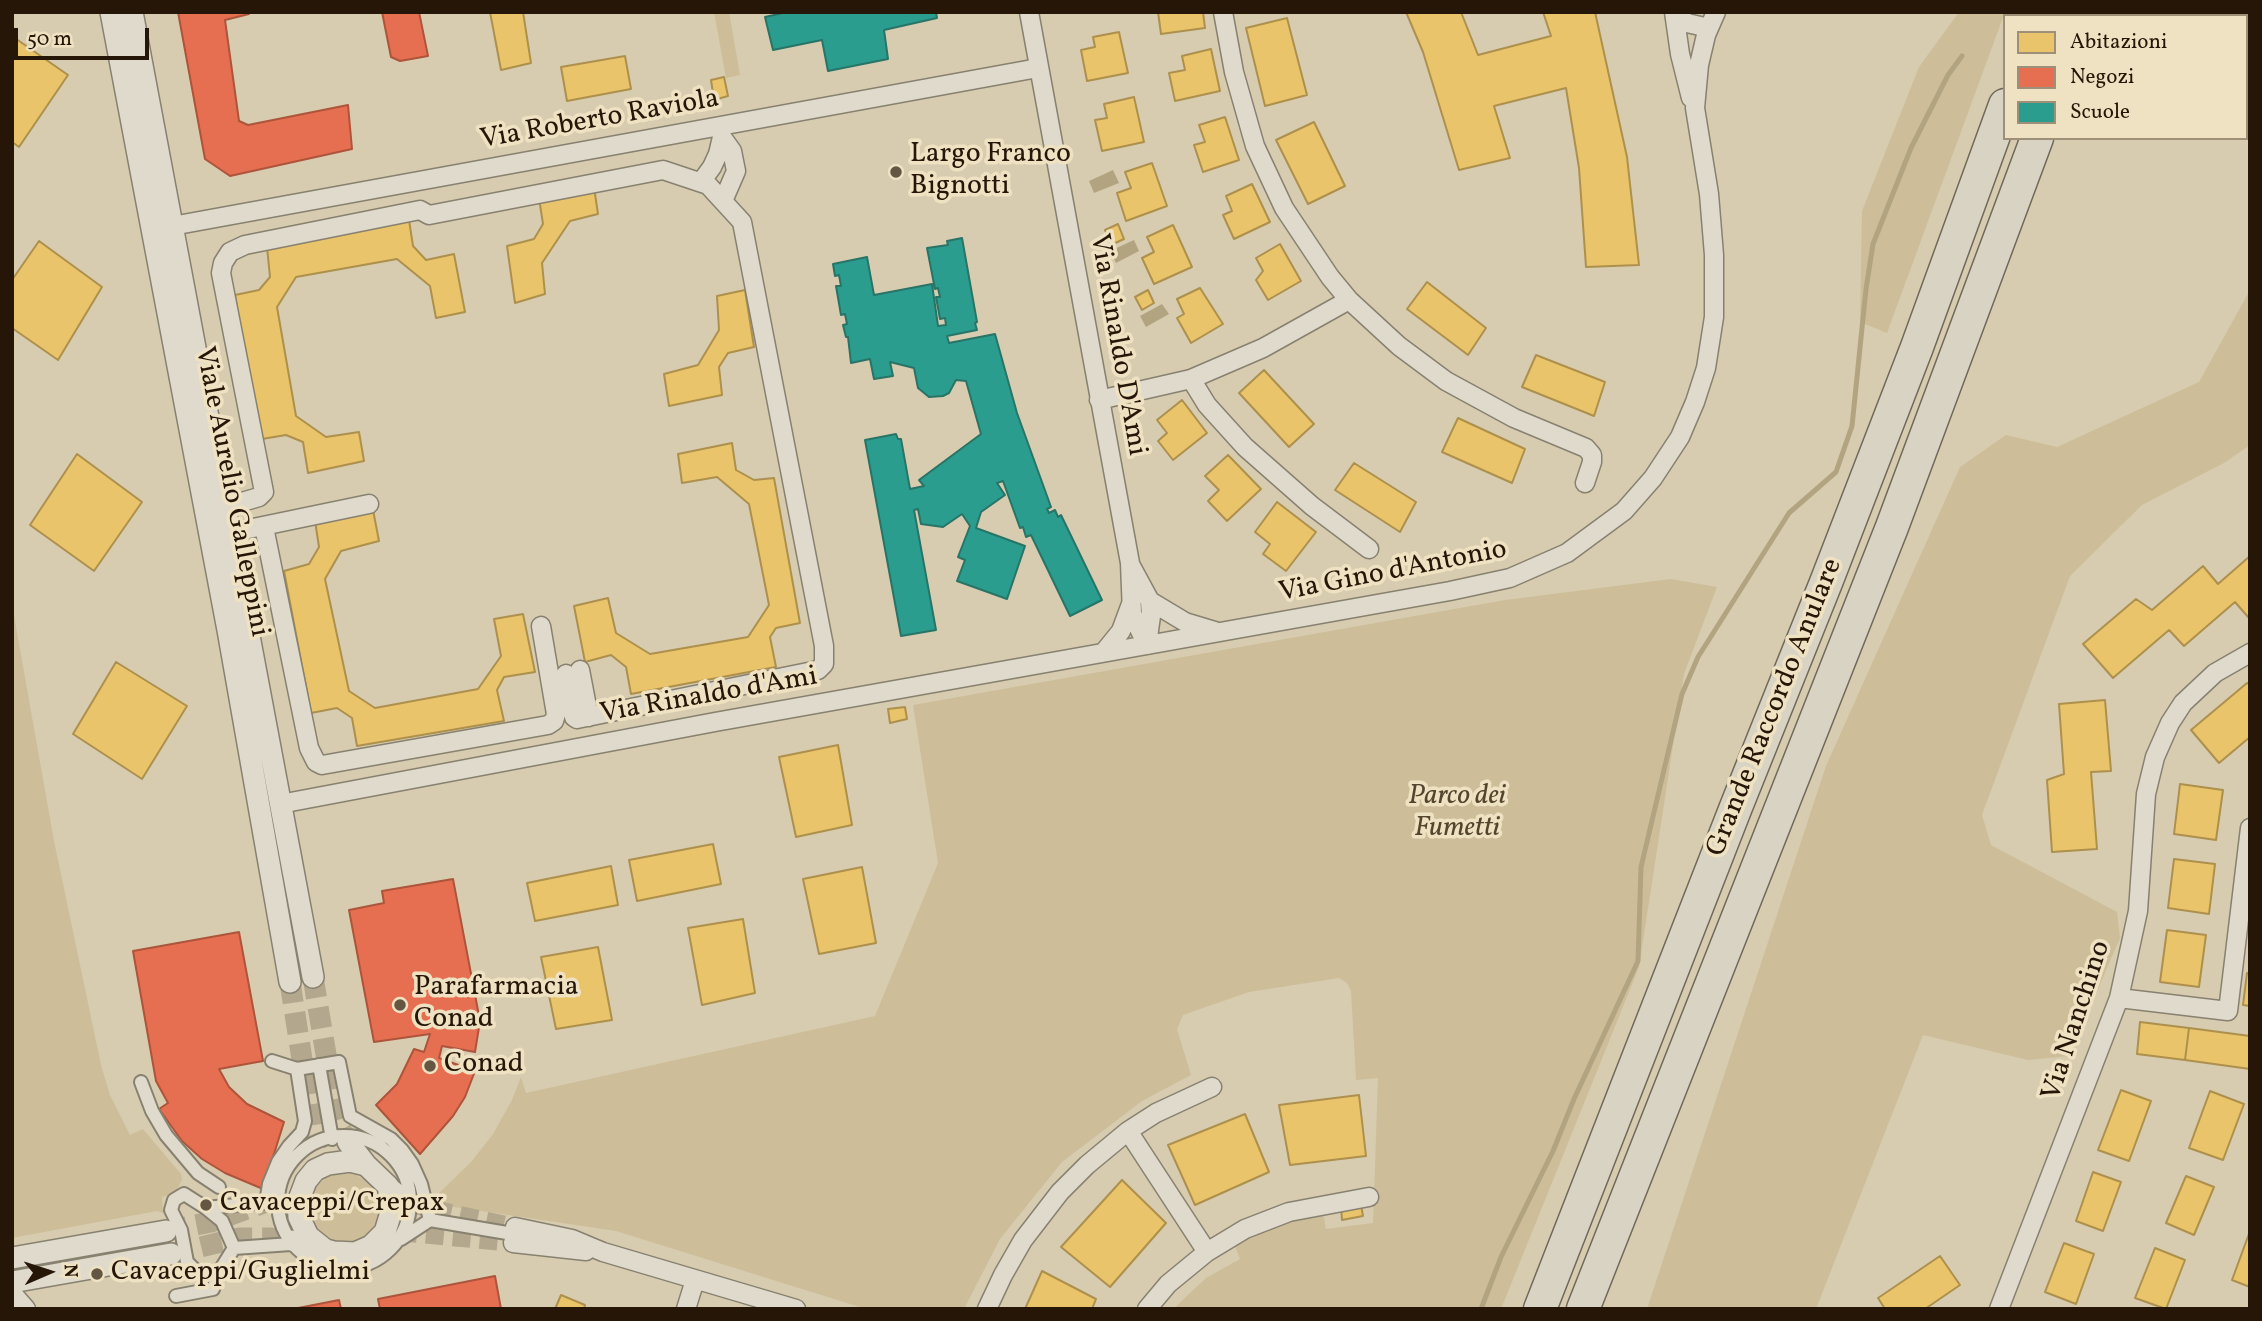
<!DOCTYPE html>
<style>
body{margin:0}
#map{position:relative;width:2262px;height:1321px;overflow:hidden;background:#d7ccb0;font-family:Vollkorn,serif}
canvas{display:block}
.frame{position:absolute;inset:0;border:14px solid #251608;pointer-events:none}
.legend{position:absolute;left:2003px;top:14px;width:245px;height:126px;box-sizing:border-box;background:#efe2c2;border:2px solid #9e9078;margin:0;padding:9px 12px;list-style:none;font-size:21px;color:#251608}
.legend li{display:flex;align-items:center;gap:14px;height:35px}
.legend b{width:35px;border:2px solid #9e9078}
.north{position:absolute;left:14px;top:1237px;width:70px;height:70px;-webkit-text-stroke:5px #efe2c2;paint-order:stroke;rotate:87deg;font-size:19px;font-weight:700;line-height:28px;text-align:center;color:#251608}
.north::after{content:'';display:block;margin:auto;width:24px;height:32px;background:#251608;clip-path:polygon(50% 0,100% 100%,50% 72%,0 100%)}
.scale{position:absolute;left:14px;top:28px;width:135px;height:32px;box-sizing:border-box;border:4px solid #251608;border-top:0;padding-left:9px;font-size:21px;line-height:24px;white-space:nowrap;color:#251608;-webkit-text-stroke:5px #efe2c2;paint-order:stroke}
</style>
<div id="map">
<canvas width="2262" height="1321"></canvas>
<div class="frame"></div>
<ul class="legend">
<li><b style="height:19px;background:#e9c46a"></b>Abitazioni</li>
<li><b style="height:19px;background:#e76f51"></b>Negozi</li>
<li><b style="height:19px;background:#2a9d8f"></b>Scuole</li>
</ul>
<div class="north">N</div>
<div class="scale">50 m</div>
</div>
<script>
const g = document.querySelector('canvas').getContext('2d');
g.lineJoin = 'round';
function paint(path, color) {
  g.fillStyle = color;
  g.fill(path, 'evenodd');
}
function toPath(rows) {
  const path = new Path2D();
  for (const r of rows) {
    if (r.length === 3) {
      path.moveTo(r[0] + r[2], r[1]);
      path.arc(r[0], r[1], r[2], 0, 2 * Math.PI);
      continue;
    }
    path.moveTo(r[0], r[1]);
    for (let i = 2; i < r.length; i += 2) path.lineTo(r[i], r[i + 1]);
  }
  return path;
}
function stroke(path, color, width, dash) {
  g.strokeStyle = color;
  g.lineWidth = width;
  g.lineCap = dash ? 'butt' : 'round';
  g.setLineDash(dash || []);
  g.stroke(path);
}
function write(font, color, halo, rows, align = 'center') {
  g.font = font + ' Vollkorn,serif';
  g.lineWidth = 7;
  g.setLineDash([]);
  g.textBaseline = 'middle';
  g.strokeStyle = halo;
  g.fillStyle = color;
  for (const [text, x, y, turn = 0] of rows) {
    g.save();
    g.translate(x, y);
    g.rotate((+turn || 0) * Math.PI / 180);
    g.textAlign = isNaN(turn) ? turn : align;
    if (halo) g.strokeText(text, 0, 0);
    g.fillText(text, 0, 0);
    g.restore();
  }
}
paint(toPath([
 [714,12,729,12,740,75,726,78],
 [1959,12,2005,12,1887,333,1860,322,1862,211,1919,67],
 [2250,290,2250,445,2224,463,2142,505,2070,576,1982,815,1991,845,2117,912,2120,938,2069,1056,2028,1060,1923,1035,1816,1309,1647,1309,1826,766,1960,467,2006,435,2057,447,2199,382],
 [1671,579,1717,587,1684,674,1639,967,1501,1309,1173,1309,1206,1278,1240,1259,1235,1246,1263,1230,1323,1213,1326,1229,1373,1223,1378,1078,1356,1080,1351,991,1347,983,1339,978,1249,992,1183,1015,1177,1029,1191,1075,1142,1101,1062,1162,1000,1239,964,1309,866,1309,616,1231,441,1205,430,1200,432,1194,437,1195,471,1162,493,1134,512,1100,521,1077,526,1093,875,1016,938,863,913,705,1505,600],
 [12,604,54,841,101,1065,110,1095,130,1135,143,1129,181,1174,182,1179,177,1190,172,1194,162,1197,163,1213,157,1211,12,1238],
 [344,1208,35]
]), '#cdbe99');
paint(toPath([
 [1113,170,1119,183,1094,193,1089,181],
 [1134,240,1139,251,1116,263,1110,251],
 [1162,304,1169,314,1146,327,1140,316]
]), '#b3a481');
const homes = toPath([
 [490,12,523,12,531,63,501,70,490,12],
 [1158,12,1203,12,1205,28,1161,34,1158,12],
 [1406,12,1461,12,1478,55,1551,36,1543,12,1595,12,1627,157,1639,265,1586,267,1579,168,1566,88,1494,106,1510,158,1459,170,1423,52,1406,12],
 [1287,18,1307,95,1265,106,1246,28,1287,18],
 [1119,32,1128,73,1087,81,1081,50,1095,47,1093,37,1119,32],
 [12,36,68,75,19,147,12,142,12,36],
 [1211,49,1220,91,1175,101,1169,73,1185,70,1182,56,1211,49],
 [625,56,631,89,567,101,561,67,625,56],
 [724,77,728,96,714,100,711,80,724,77],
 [1134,97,1144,142,1102,151,1095,120,1107,118,1104,104,1134,97],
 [1225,117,1239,160,1203,172,1194,145,1205,142,1199,125,1225,117],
 [1314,122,1345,186,1308,204,1276,140,1314,122],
 [1152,163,1167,206,1126,221,1117,193,1131,188,1125,172,1152,163],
 [1252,184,1270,222,1234,239,1223,215,1232,211,1226,196,1252,184],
 [594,187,598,214,570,221,542,263,545,294,515,303,507,246,534,239,543,224,539,198,594,187],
 [409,220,413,246,426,260,454,254,465,312,436,318,430,286,397,259,296,277,277,307,296,416,326,437,359,432,364,461,308,473,303,442,286,435,256,440,235,295,259,290,270,277,267,247,409,220],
 [1118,224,1124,239,1111,245,1105,230,1118,224],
 [1173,225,1192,267,1154,284,1142,258,1154,252,1147,237,1173,225],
 [39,241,102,287,58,360,12,328,12,280,39,241],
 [1280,244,1301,281,1268,300,1256,280,1263,271,1256,258,1280,244],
 [1427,282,1486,328,1468,355,1407,309,1427,282],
 [1200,288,1223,324,1191,343,1177,318,1184,314,1177,299,1200,288],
 [745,290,754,347,728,353,719,367,722,395,669,406,664,374,698,365,719,330,717,296,745,290],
 [1148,290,1154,303,1142,310,1135,297,1148,290],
 [1536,355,1605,382,1594,416,1522,387,1536,355],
 [1264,370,1314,424,1289,447,1239,393,1264,370],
 [1182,400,1207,433,1173,460,1158,441,1167,433,1157,420,1182,400],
 [1458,418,1525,449,1512,483,1442,452,1458,418],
 [732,443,736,470,754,480,774,478,800,623,776,628,770,637,776,667,631,694,626,667,611,655,585,662,574,606,608,598,616,633,650,654,748,637,769,605,749,504,717,477,682,483,678,454,732,443],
 [77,454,142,502,94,571,30,525,77,454],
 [1228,455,1261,489,1227,521,1208,501,1219,490,1205,476,1228,455],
 [1354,463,1416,502,1400,532,1335,490,1354,463],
 [1277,502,1316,532,1286,571,1263,554,1270,544,1255,532,1277,502],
 [373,510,379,541,341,551,325,579,349,691,375,708,478,689,501,656,494,619,523,614,535,672,504,677,497,690,504,721,357,746,352,718,337,708,311,713,284,571,309,564,319,547,315,521,373,510],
 [2250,556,2249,618,2235,602,2184,646,2169,630,2113,678,2083,644,2136,599,2152,610,2203,566,2218,584,2250,556],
 [116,662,187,706,142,779,73,734,116,662],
 [2247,683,2250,685,2250,737,2219,763,2191,730,2247,683],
 [2105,700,2111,771,2091,772,2097,849,2052,852,2047,780,2064,774,2059,704,2105,700],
 [905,707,907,719,890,723,888,709,905,707],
 [838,745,852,825,796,837,779,757,838,745],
 [2180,784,2223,790,2216,840,2174,834,2180,784],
 [713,844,721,884,637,901,629,860,713,844],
 [2174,859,2215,864,2209,914,2168,908,2174,859],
 [611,866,618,905,535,921,527,883,611,866],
 [862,867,876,943,819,954,803,879,862,867],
 [743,919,755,993,702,1005,688,928,743,919],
 [2167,930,2206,935,2199,987,2160,982,2167,930],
 [598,947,612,1020,556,1029,541,957,598,947],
 [2247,973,2250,974,2250,1006,2243,1005,2247,973],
 [2140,1022,2189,1028,2185,1060,2137,1054,2140,1022],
 [2189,1028,2250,1036,2250,1069,2185,1060,2189,1028],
 [2121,1090,2151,1101,2129,1161,2098,1150,2121,1090],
 [2210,1091,2244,1104,2223,1160,2189,1148,2210,1091],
 [1359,1095,1366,1156,1290,1165,1279,1105,1359,1095],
 [1245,1114,1269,1172,1195,1205,1168,1145,1245,1114],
 [2093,1172,2121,1182,2103,1231,2076,1221,2093,1172],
 [2186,1176,2214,1187,2194,1235,2166,1223,2186,1176],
 [1122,1180,1166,1223,1110,1287,1061,1247,1122,1180],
 [1361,1205,1363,1216,1342,1220,1341,1207,1361,1205],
 [2250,1231,2250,1287,2232,1280,2250,1231],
 [2064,1243,2094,1254,2076,1304,2045,1292,2064,1243],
 [2155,1248,2185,1260,2166,1309,2135,1298,2155,1248],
 [1940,1256,1960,1285,1925,1309,1885,1309,1878,1298,1940,1256],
 [1042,1271,1096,1299,1092,1309,1025,1309,1042,1271],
 [561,1295,585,1305,584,1309,555,1309,561,1295]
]);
paint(homes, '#e9c46a');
stroke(homes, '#ae904d', 2);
const shops = toPath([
 [178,12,249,12,249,14,225,20,239,121,248,125,348,105,352,149,230,176,205,159,178,12],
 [382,12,419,12,428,56,400,61,391,57,382,12],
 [453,879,480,1021,475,1052,442,1046,439,1058,475,1071,465,1097,453,1116,420,1154,376,1105,397,1084,414,1049,424,1052,430,1034,374,1042,349,910,384,903,382,891,453,879],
 [239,932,263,1061,219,1069,229,1087,247,1104,284,1122,263,1189,225,1173,202,1159,182,1141,159,1109,168,1103,156,1081,133,951,239,932],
 [495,1276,501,1309,380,1309,378,1299,495,1276],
 [339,1300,341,1309,293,1309,339,1300]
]);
paint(shops, '#e76f51');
stroke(shops, '#ad543b', 2);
const schools = toPath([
 [787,12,936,12,937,18,884,30,888,59,828,71,822,40,773,50,765,17,787,12],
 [962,238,977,322,975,323,977,330,947,336,949,343,995,334,1017,413,1051,507,1047,509,1049,513,1055,510,1058,517,1061,515,1102,600,1070,616,1031,535,1026,537,1023,527,1020,528,1003,481,997,483,1005,495,981,512,976,528,1025,546,1007,599,957,581,965,560,958,557,970,526,962,514,943,527,921,524,918,509,914,510,936,630,901,636,865,440,896,434,898,439,901,439,910,489,924,486,919,480,981,434,966,381,956,380,949,393,943,396,929,397,918,388,914,368,890,362,893,376,874,379,870,359,851,363,848,337,846,337,843,325,847,324,845,314,841,315,836,286,841,286,839,275,835,276,833,264,867,257,874,295,932,284,938,326,946,325,945,318,940,319,936,297,940,297,938,288,935,289,927,248,948,245,947,241,962,238]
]);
paint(schools, '#2a9d8f');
stroke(schools, '#287466', 2);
stroke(toPath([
 [1481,1309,1501,1257,1553,1151,1574,1099,1638,961,1641,867,1682,694,1698,657,1789,513,1836,472,1852,426,1866,289,1873,244,1911,148,1948,75,1962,56]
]), '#b3a481', 5);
stroke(toPath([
 [408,1201,419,1206,515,1227],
 [399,1232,513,1243]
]), '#b3a88e', 18, [18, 9]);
stroke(toPath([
 [313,977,334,1102,341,1130,348,1142],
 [290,982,316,1149],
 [166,1231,211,1222,272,1200],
 [171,1254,239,1238,269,1238,294,1241]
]), '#b3a88e', 21, [21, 10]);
const pedestrian = toPath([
 [319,1065,332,1139],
 [297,1069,339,1062,350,1116,391,1139,402,1150,412,1164,421,1184,430,1220,513,1234],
 [141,1082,152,1111,166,1135,198,1173,219,1187],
 [344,1202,66],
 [266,1203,269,1184,278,1162,289,1146,302,1132,305,1121,297,1069,272,1061],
 [206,1208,222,1221,234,1248],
 [401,1239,430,1220],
 [219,1274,197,1272,187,1262,181,1230,171,1210,174,1200,184,1194,206,1208,277,1201],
 [176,1296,213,1289,219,1272,234,1248,291,1244]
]);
const minor = toPath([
 [1029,12,1130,563,1132,614,1147,645],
 [1223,12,1234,72,1255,146,1284,208,1330,277,1349,300,1399,346,1446,381,1514,418,1586,448,1592,455,1592,462,1585,483],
 [1674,12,1680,54,1691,98],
 [1674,12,1687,23,1709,28],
 [722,137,732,151,736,171,723,201],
 [701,182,712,167,718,154,722,137,721,130],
 [172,226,1038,68],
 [1191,379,1207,405,1245,447,1312,506,1369,549],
 [1099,400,1191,379,1263,348,1349,300],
 [225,507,259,497,264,492,221,273,223,263,230,252,245,245,420,210,429,215,663,170,708,185,742,222,824,646,824,664,818,670,577,719,574,717,566,674],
 [264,527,309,748,316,762,322,765,548,725,554,721,556,714,541,626],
 [229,533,369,504],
 [1131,566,1150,601,1151,616,1147,645],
 [1150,601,1185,622,1215,631],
 [1104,652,1121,631,1131,604],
 [580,670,589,717],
 [280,804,715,722,1450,591,1510,578,1567,553,1624,511,1653,478,1680,437,1695,402,1706,368,1714,317,1714,255,1709,194,1695,108,1699,65,1706,35,1716,12],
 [2119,998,2228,1011,2250,828],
 [1128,1131,1207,1252,1168,1284,1147,1309],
 [388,1186,408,1201],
 [515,1227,572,1239,603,1252,796,1309],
 [513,1243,586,1251],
 [1207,1252,1245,1229,1289,1212,1369,1197],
 [12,1293,26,1309],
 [686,1309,695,1280],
 [987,1309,1003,1275,1023,1240,1060,1192,1087,1165,1128,1131,1156,1113,1212,1087],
 [1999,1309,2119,998,2138,911,2146,794,2155,757,2170,723,2183,703,2215,673,2250,653]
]);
const tertiary = toPath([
 [111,12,228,630,290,982],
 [132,12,313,977],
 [294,1241,334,1252,355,1253,371,1246,385,1232,392,1209,388,1186,366,1165,348,1142],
 [323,1248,308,1236,299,1217,298,1202,306,1181,315,1170,328,1164,350,1161,366,1165],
 [12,1258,166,1231],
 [12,1282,171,1254]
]);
const motorway = toPath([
 [2037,16,2039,12],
 [2082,16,2083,12],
 [1540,1309,1736,807,1827,580,1917,347,2005,105],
 [1583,1309,1892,527,2037,138]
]);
stroke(pedestrian, '#888170', 16);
stroke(minor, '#888170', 21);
stroke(tertiary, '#888170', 24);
stroke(motorway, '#706859', 35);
stroke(pedestrian, '#dfdacc', 12);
stroke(minor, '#dfdacc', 18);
stroke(tertiary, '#dfdacc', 21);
stroke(motorway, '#d9d3c4', 32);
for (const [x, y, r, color] of [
 [896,172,7,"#635643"],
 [400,1005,7,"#635643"],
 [430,1066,7,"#635643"],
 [206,1205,7,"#635643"],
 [97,1274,7,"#635643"]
]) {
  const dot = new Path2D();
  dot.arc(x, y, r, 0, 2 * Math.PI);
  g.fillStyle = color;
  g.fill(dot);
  stroke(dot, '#efe2c2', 2.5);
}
write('28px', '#251608', '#efe2c2', [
 ["Via Roberto Raviola",600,121,-10],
 ["Via Rinaldo D'Ami",1116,345,80],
 ["Viale Aurelio Galleppini",230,492,79],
 ["Via Gino d'Antonio",1393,573,-11],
 ["Via Rinaldo d'Ami",709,697,-10],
 ["Grande Raccordo Anulare",1776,708,-68],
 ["Via Nanchino",2078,1021,-72]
]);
write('28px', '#251608', '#efe2c2', [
 ["Largo Franco",910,156],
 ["Bignotti",910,188],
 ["Parafarmacia",414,989],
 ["Conad",414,1021],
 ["Conad",444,1066],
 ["Cavaceppi/Crepax",220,1205],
 ["Cavaceppi/Guglielmi",111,1274]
], 'left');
write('italic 28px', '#55452e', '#efe2c2', [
 ["Parco dei",1457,798],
 ["Fumetti",1457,830]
]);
</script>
